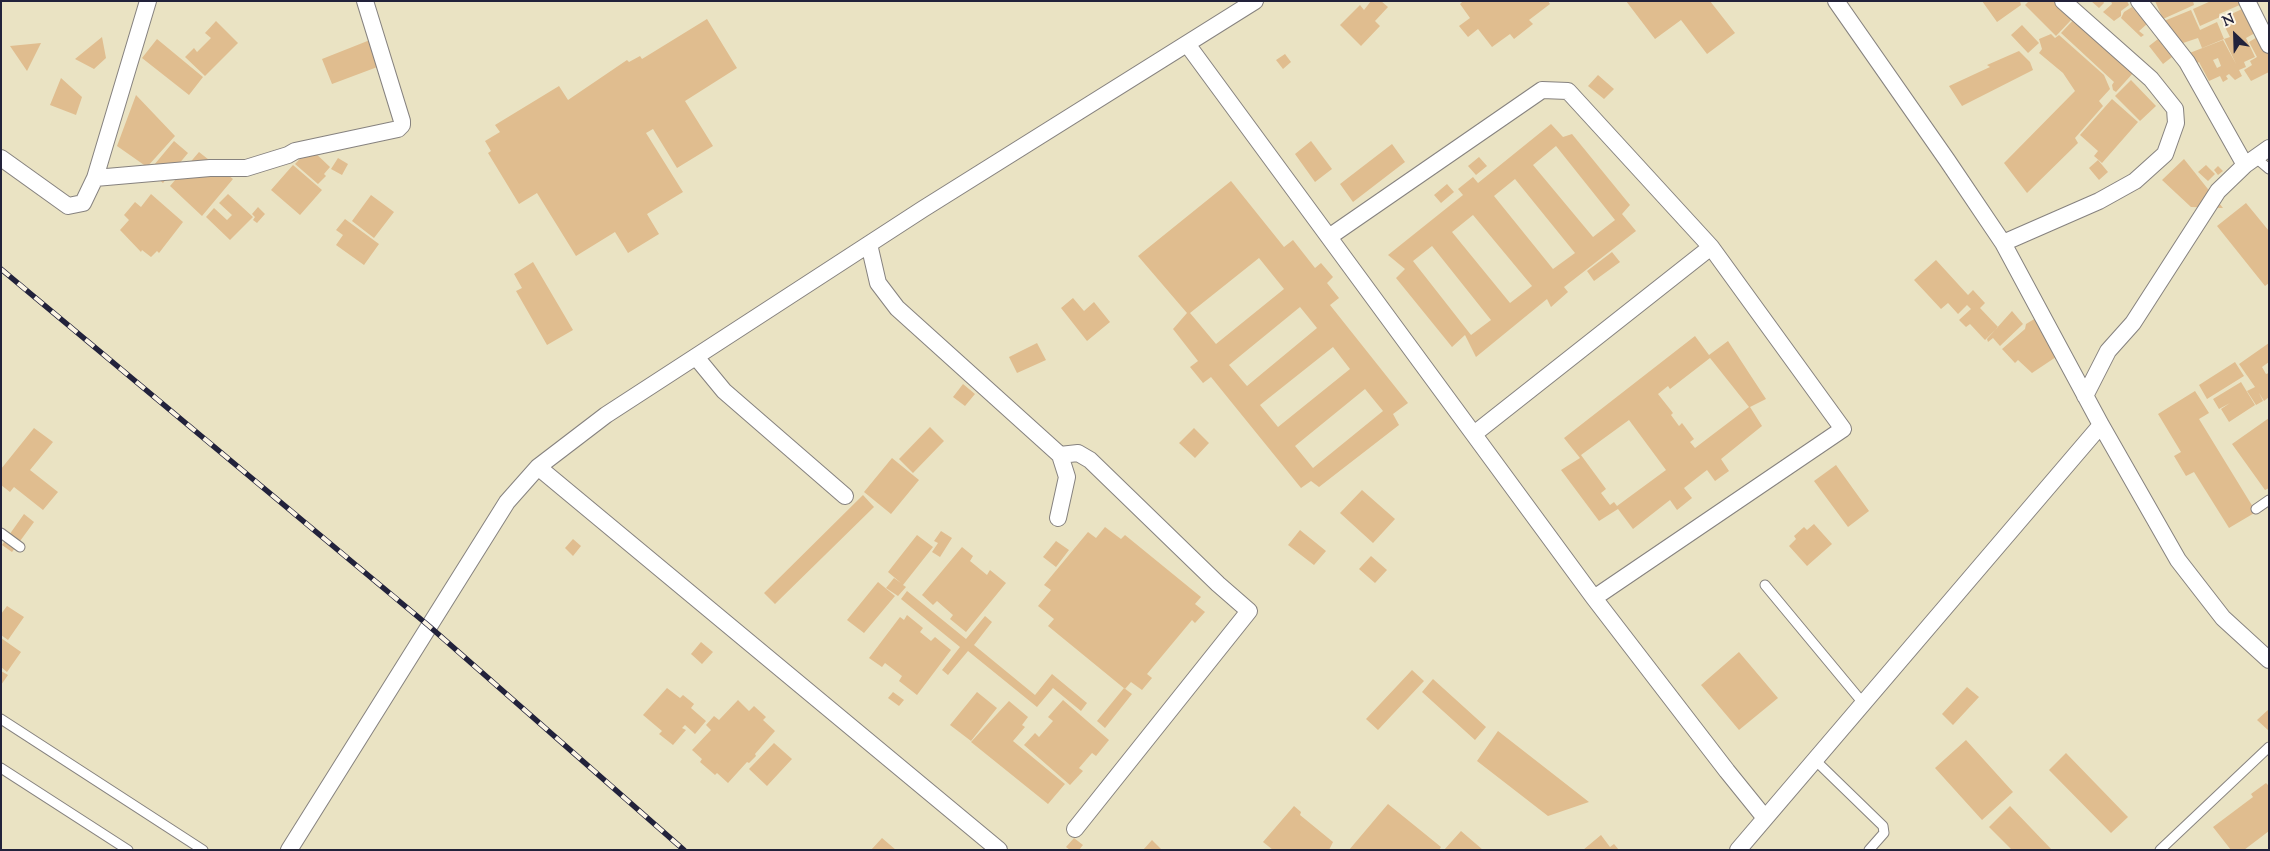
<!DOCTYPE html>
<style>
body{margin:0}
#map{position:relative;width:2270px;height:851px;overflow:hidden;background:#eae3c3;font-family:"Sorts Mill Goudy",serif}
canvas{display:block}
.frame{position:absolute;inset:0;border:2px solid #22223b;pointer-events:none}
.north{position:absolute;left:2210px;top:10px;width:50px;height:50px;-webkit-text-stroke:4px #fcf5e5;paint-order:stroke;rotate:336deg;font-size:14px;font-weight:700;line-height:20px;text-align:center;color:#22223b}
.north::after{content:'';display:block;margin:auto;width:18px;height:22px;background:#22223b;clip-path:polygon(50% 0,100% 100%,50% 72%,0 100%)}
</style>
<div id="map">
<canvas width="2270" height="851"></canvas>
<div class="frame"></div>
<div class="north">N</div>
</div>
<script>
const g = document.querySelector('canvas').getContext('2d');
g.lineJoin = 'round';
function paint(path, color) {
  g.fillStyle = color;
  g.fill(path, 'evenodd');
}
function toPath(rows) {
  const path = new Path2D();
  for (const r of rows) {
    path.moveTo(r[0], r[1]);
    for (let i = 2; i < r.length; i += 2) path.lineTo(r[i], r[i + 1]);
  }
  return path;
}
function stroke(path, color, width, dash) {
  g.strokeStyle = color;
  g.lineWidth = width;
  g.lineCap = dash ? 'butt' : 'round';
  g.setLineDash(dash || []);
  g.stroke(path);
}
paint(toPath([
 [1371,1,1381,1,1388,7,1375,21,1380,26,1361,46,1340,25,1360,5,1364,10],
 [1463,1,1548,1,1550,4,1529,20,1533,24,1514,39,1510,34,1492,47,1478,29,1468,37,1459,26,1470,18,1460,4],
 [1626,1,1710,1,1735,33,1707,54,1681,20,1655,39],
 [1982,1,2020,1,2021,5,1997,22],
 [2029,1,2055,1,2072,19,2056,36,2025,5],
 [2091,1,2103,1,2104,3,2099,8],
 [2111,1,2127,1,2129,5,2121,11,2121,16,2114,21,2103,12,2112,4],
 [2155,1,2193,1,2194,5,2163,19],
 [2211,1,2241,1,2242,4,2219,14,2220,17,2200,26,2193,9],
 [2132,7,2147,24,2139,31,2144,35,2141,37,2121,18,2124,12],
 [2242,9,2255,33,2246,38,2255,57,2244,62,2246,67,2239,70,2242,76,2235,80,2229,74,2226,76,2228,79,2223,82,2220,76,2209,81,2199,62,2193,66,2187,54,2223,40,2236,64,2224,39,2230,37,2221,19],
 [2218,58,2221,66,2217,68,2213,60],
 [2191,10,2200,30,2217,22,2224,39,2202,48,2198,38,2183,43,2187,51,2164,21],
 [2076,17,2134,72,2116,92,2113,90,2112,85,2114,82,2061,33],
 [707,19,737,68,685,101,713,146,677,168,653,129,646,133,683,192,647,214,659,234,628,253,615,232,576,256,537,193,519,204,488,153,491,151,485,141,500,132,495,125,559,86,568,100,627,60,629,62,640,56,642,59],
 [216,21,238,43,205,76,185,57,194,48,197,52,211,38,205,33],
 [2022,25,2039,43,2028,53,2011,35],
 [2051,34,2055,38,2059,35,2104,75,2110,89,2099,101,2103,106,2075,138,2078,143,2027,193,2004,163,2075,91,2063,73,2039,53,2042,49,2039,39],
 [2259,36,2269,54,2269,72,2251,81,2244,70,2252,65,2250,61,2257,57,2249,42],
 [102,37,106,58,94,69,75,59],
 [157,39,203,77,189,95,142,58],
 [2158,39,2172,57,2163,64,2149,46],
 [370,40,380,66,332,84,322,59],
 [41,43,27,71,10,46],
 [2019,51,2030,62,2033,70,1962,106,1949,86,1990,67,1987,65],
 [1285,54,1291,62,1283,69,1276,60],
 [1598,75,1614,89,1604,99,1588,86],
 [61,78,82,97,76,115,50,105],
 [2131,80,2156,106,2140,121,2115,96],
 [136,95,175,136,147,167,117,146],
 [2112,99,2138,122,2102,163,2094,156,2098,151,2080,135],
 [1551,124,1563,137,1572,134,1630,205,1622,214,1636,231,1564,287,1568,292,1551,307,1547,299,1476,357,1465,335,1452,347,1396,278,1405,269,1388,255,1463,195,1458,189,1473,177,1478,183],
 [1556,146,1615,220,1593,237,1533,165],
 [1515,179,1575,253,1553,269,1494,196],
 [1473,215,1532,286,1510,303,1452,232],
 [1432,246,1491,320,1471,335,1413,261],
 [174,141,188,153,163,183,149,171],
 [1311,141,1332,169,1315,182,1295,154],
 [1392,144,1405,162,1353,202,1340,184],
 [310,148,330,167,324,174,326,176,318,184,295,164],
 [199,152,233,179,202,216,170,186],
 [1479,157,1487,166,1476,175,1468,166],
 [338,158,348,164,342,175,331,169],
 [2184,159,2223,208,2191,207,2162,180],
 [2098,160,2108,172,2099,180,2089,168],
 [293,165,322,190,300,215,271,190],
 [2206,165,2215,174,2208,181,2198,172],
 [2218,166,2223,171,2218,175,2214,170],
 [1231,181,1284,247,1293,240,1315,268,1321,263,1333,277,1327,283,1339,298,1330,305,1408,403,1393,414,1399,425,1319,487,1311,481,1301,488,1211,377,1203,383,1190,367,1198,361,1173,329,1187,313,1138,256],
 [1259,258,1284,289,1216,344,1190,313],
 [1300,307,1317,328,1247,386,1229,365],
 [1333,347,1350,369,1278,427,1260,405],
 [1365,389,1383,411,1313,468,1295,446],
 [1447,184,1454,192,1441,203,1434,195],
 [151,194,183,222,159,253,157,251,151,257,142,250,141,252,120,230,129,220,124,215,135,202,141,207],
 [228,194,253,217,230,240,206,217,214,208,227,220,232,215,219,203],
 [371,195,394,212,374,238,352,221],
 [2246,203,2269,231,2269,283,2265,286,2217,226],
 [258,207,265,214,257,223,253,220,255,217,252,214],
 [345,219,379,244,364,265,336,245,343,235,336,230],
 [1612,252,1620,262,1594,281,1587,271],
 [1936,260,1968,295,1973,290,1985,303,1980,308,1998,327,1985,340,1970,324,1966,327,1959,320,1971,309,1967,305,1958,314,1948,303,1941,309,1914,280],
 [533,262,573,330,547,345,516,291,522,288,514,274],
 [1073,298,1084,311,1094,302,1110,322,1087,341,1061,308],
 [2012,311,2023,324,2000,346,1993,338,1988,342,1987,339],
 [2036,318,2056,357,2032,373,2018,360,2015,363,2002,349,2025,329,2026,324],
 [1695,336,1709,355,1728,341,1766,399,1750,407,1762,426,1721,459,1729,471,1715,481,1707,470,1684,488,1692,498,1677,510,1670,500,1633,529,1618,509,1599,521,1561,470,1580,458,1564,438],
 [1710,358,1749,407,1695,448,1690,442,1694,439,1682,423,1679,426,1671,415,1673,413,1658,394,1668,386,1670,389],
 [1629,420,1666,470,1617,506,1614,502,1610,505,1601,493,1606,489,1581,455],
 [1037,343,1046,360,1017,373,1009,357],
 [2269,343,2269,362,2262,367,2266,374,2269,373,2269,397,2264,401,2259,393,2263,401,2256,405,2247,391,2255,387,2239,364],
 [2235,362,2244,376,2207,399,2199,385],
 [2241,382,2255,405,2229,422,2221,409,2230,403,2219,409,2213,399],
 [963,384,975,394,965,406,953,397],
 [2195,391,2209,413,2199,419,2256,512,2229,528,2194,472,2186,476,2174,456,2181,452,2158,414],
 [2269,418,2269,488,2265,490,2232,444],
 [930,427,944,441,913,473,899,459],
 [34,428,53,442,30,470,58,492,43,510,14,487,10,492,1,485,1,469],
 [1194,428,1209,443,1195,458,1179,443],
 [892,458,919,480,891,514,864,492],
 [1836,465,1869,511,1848,527,1814,481],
 [1362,490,1395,519,1373,543,1340,513],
 [863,495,874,507,775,604,764,593],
 [24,514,34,522,12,552,2,545],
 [1814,524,1832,544,1807,566,1789,546,1796,539,1794,536,1804,527,1807,530],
 [1105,527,1121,539,1125,535,1201,597,1195,604,1205,612,1195,623,1192,620,1147,674,1152,678,1142,690,1131,682,1125,689,1048,626,1054,619,1038,606,1051,590,1044,585,1088,532,1096,538],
 [1300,530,1326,551,1314,565,1288,545],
 [941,531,952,538,940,557,932,552,938,543,934,541],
 [917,535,933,547,903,585,906,587,898,596,886,588,894,578,901,583,888,572],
 [573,539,581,546,573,556,565,548],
 [1056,541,1069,550,1056,567,1043,557],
 [962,547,973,556,970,561,987,575,990,570,1006,583,966,632,950,619,953,615,937,601,933,605,922,595],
 [1371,556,1387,570,1375,583,1359,569],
 [878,582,895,596,864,633,847,620],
 [907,591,966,639,985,616,992,622,974,645,1035,695,1052,674,1087,703,1081,711,1053,688,1037,707,968,651,948,675,942,670,960,647,901,599],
 [7,606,24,617,8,640,1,635,1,614],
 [907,615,923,628,920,632,931,641,935,637,951,650,917,695,899,681,902,676,885,663,882,667,869,658,900,617,904,620],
 [1,638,21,652,7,672,1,667],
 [701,642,713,652,702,664,691,654],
 [1739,652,1778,698,1739,730,1701,685],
 [1412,670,1424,681,1378,730,1366,719],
 [1,671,8,675,1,685],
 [1433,679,1486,727,1475,740,1422,692],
 [1967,687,1979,697,1953,725,1942,714],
 [667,688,680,698,683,695,694,704,691,708,706,721,695,734,685,725,682,728,686,730,673,745,659,734,662,731,643,715],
 [1124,688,1132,694,1105,728,1097,721],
 [893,692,904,700,899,706,888,698],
 [977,692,997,708,971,741,950,725],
 [738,700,749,711,754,706,766,717,763,720,775,731,755,754,756,756,749,763,747,762,728,783,717,773,715,775,700,762,702,759,692,750,711,730,706,725,714,716,719,720],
 [1063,700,1109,740,1096,756,1092,753,1079,768,1083,771,1070,785,1024,745,1035,733,1039,737,1053,721,1048,717],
 [1009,701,1028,717,1022,725,1025,727,1013,741,1065,784,1048,804,971,742],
 [2269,709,2269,731,2257,720],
 [1498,731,1589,802,1548,816,1477,761],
 [1966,740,2013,792,1982,820,1935,768],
 [774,743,792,759,767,786,749,769],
 [2066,753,2128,817,2111,833,2049,770],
 [2266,783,2269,786,2269,831,2244,850,2231,850,2213,827,2253,797,2251,794],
 [1388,804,1441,847,1439,850,1349,850],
 [1294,806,1301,812,1300,815,1333,842,1329,850,1273,850,1263,842],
 [2010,806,2052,850,2012,850,1989,827],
 [1461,831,1483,850,1444,850],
 [1601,835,1610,847,1614,844,1619,850,1583,850],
 [882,838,896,850,871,850],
 [1074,838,1083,845,1079,850,1070,850,1066,847],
 [1152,840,1162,850,1143,850]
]), '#e0bd8f');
const service = toPath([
 [2256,158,2269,169],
 [2256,509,2269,500],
 [1,533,20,547],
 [1765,585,1863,703],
 [1,719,203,850],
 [1815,760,1883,826,1884,833,1869,850],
 [1,768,128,850],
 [2160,850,2269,747]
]);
const minor = toPath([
 [1836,1,1947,160,2003,243,2101,425,2178,560,2223,618,2269,660],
 [2139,1,2187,62,2245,165],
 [2247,1,2269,45],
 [1187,44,1594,598,1727,771,1765,818],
 [1,158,68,206,83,203,95,178,148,1],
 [95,178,210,168,246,168,288,155,295,151,398,129,402,125,402,121,365,1],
 [1329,237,1542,90,1568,91,1711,247],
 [2003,243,2099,201,2135,181,2165,154,2176,123,2175,109,2151,79,2063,1],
 [869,244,878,283,897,308,1060,455,1067,477,1058,518],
 [696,357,724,391,845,496],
 [2085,396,2108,351,2133,323,2218,191,2245,165,2269,148],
 [1474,434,1711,247,1843,429,1594,598],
 [1060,455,1078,453,1090,460,1218,584,1249,611,1075,829],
 [538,467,999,850],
 [289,850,507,502,538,467,606,415,923,209,1255,1],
 [1738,850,2101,425]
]);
stroke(service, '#86827f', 11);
stroke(minor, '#86827f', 18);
stroke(service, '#fff', 9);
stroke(minor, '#fff', 16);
const rail = toPath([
 [1,269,429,626,684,850]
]);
stroke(rail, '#22223b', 5.5);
stroke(rail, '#fcf5e5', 4, [11]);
</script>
